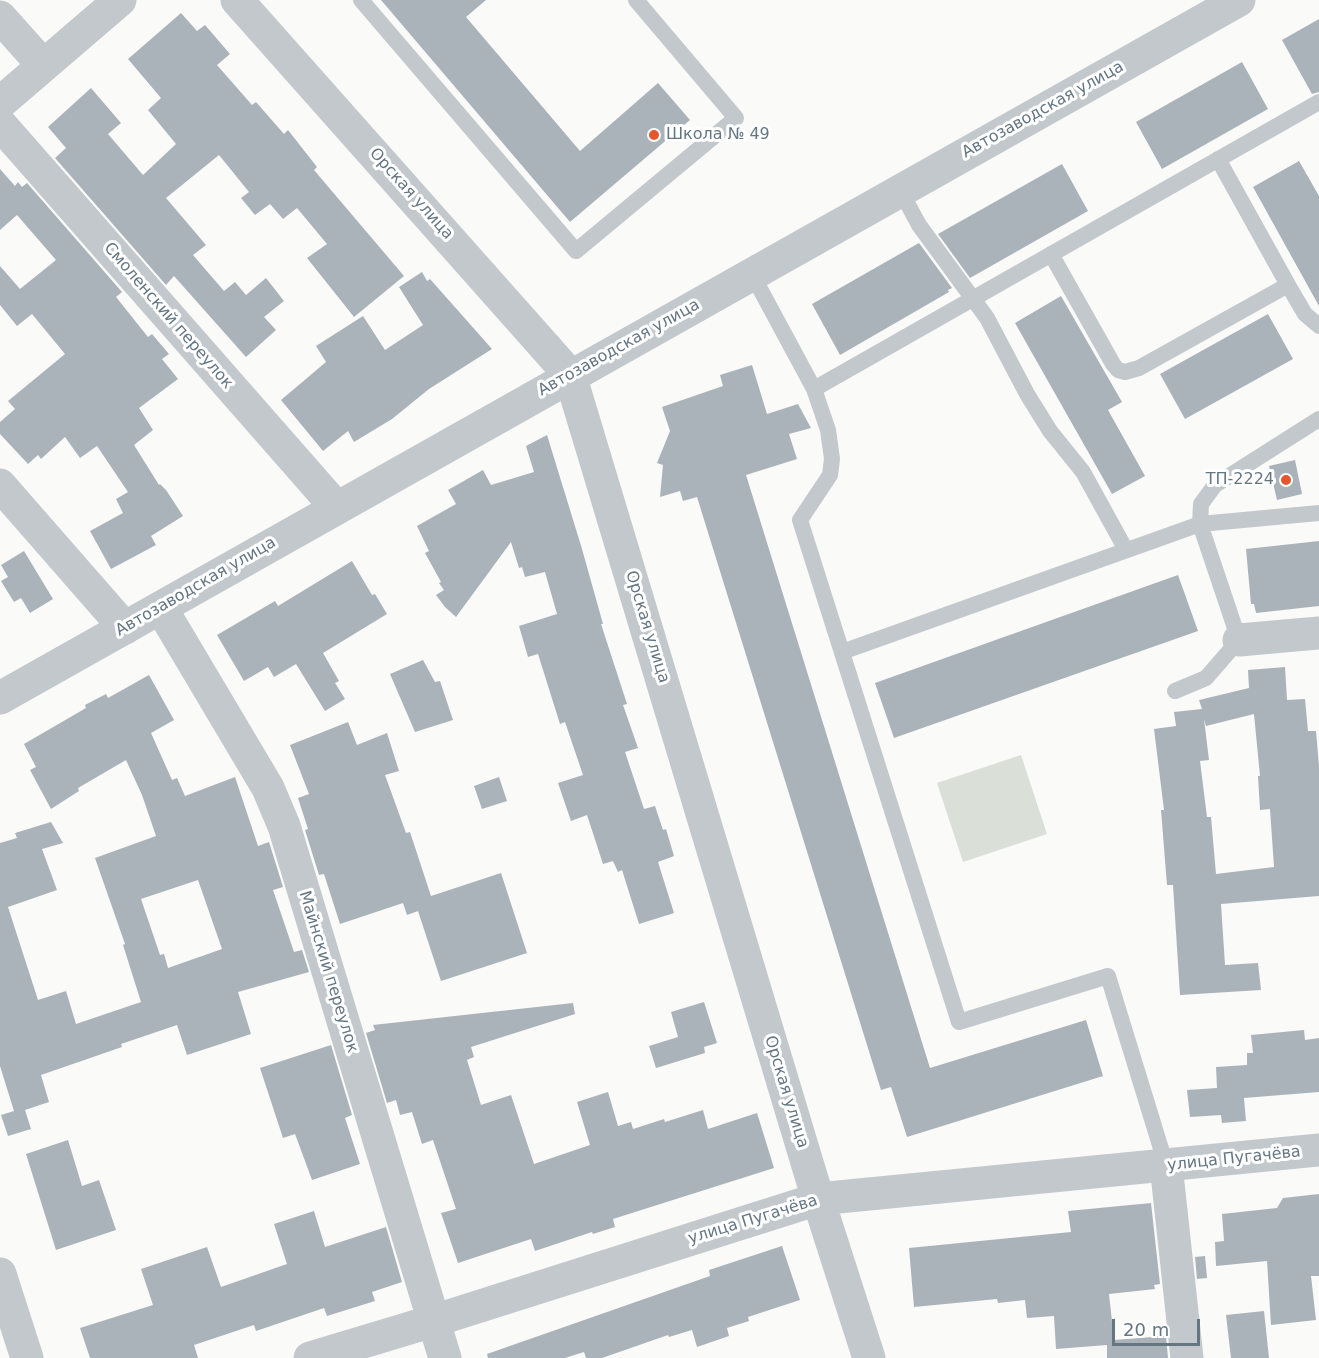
<!DOCTYPE html>
<meta charset="utf-8">
<style>
body{margin:0}
#map{position:relative;width:1319px;height:1358px;overflow:hidden;background:#fafaf8;font-family:"DejaVu Sans",sans-serif}
canvas{display:block}
.scale{position:absolute;left:1112px;top:1319px;width:88px;height:27px;box-sizing:border-box;border:3px solid #657683;border-top:0;padding-left:8px;font-size:18px;line-height:21px;white-space:nowrap;color:#657683;-webkit-text-stroke:4px #fff;paint-order:stroke}
</style>
<div id="map">
<canvas width="1319" height="1358"></canvas>
<div class="scale">20 m</div>
</div>
<script>
const g = document.querySelector('canvas').getContext('2d');
g.lineJoin = 'round';
function paint(path, color) {
  g.fillStyle = color;
  g.fill(path, 'evenodd');
}
function toPath(rows) {
  const path = new Path2D();
  for (const r of rows) {
    path.moveTo(r[0], r[1]);
    for (let i = 2; i < r.length; i += 2) path.lineTo(r[i], r[i + 1]);
  }
  return path;
}
function stroke(path, color, width, dash) {
  g.strokeStyle = color;
  g.lineWidth = width;
  g.lineCap = dash ? 'butt' : 'round';
  g.setLineDash(dash || []);
  g.stroke(path);
}
function write(font, color, halo, rows, align = 'center') {
  g.font = font + ' "DejaVu Sans",sans-serif';
  g.lineWidth = 6;
  g.setLineDash([]);
  g.textBaseline = 'middle';
  g.strokeStyle = halo;
  g.fillStyle = color;
  for (const [text, x, y, turn = 0] of rows) {
    g.save();
    g.translate(x, y);
    g.rotate((+turn || 0) * Math.PI / 180);
    g.textAlign = isNaN(turn) ? turn : align;
    if (halo) g.strokeText(text, 0, 0);
    g.fillText(text, 0, 0);
    g.restore();
  }
}
paint(toPath([
 [1021,755,1047,834,963,862,937,783]
]), '#dadfd7');
paint(toPath([
 [381,0,486,0,466,17,580,151,658,83,690,120,570,222],
 [181,13,197,31,205,25,230,54,217,65,252,105,256,102,284,134,288,130,317,167,314,170,404,276,354,317,307,258,327,244,297,208,283,219,270,204,255,215,241,198,249,192,219,155,166,198,206,245,193,255,224,291,235,282,246,295,266,278,284,301,264,317,276,330,246,357,174,276,166,285,55,158,66,148,48,127,91,88,121,123,108,134,143,175,176,144,148,110,161,98,128,59],
 [1319,19,1319,92,1312,94,1282,40],
 [1242,62,1268,109,1162,169,1136,122],
 [1299,161,1319,196,1319,306,1253,187],
 [1062,164,1088,211,970,278,938,234],
 [0,169,15,186,18,182,22,187,27,183,122,292,116,297,148,337,152,334,169,354,162,359,178,379,139,408,153,430,134,445,159,485,160,484,166,490,183,516,151,536,156,545,111,569,90,531,123,513,116,499,128,492,97,446,80,458,65,437,41,459,38,455,28,464,0,434,0,422,15,409,8,401,65,354,32,314,17,326,0,305,0,266,20,289,56,260,17,215,0,230],
 [919,243,952,288,948,290,949,292,840,355,812,304],
 [422,272,427,281,430,279,492,349,429,389,392,419,354,442,348,431,323,451,281,400,326,362,316,346,363,316,385,350,423,325,399,287],
 [1061,296,1122,402,1108,410,1145,476,1112,494,1015,323],
 [1268,314,1293,359,1185,419,1160,374],
 [752,365,767,414,798,404,811,428,789,434,797,459,746,475,930,1068,1086,1020,1103,1076,907,1137,891,1087,881,1090,697,497,683,501,680,491,660,497,663,465,657,463,670,431,662,407,723,386,720,375],
 [547,435,582,549,603,624,601,624,627,704,623,705,638,748,625,752,644,809,655,806,663,830,666,829,674,856,658,862,674,913,639,924,622,870,618,872,613,861,603,864,587,815,571,821,558,783,583,775,565,722,560,724,538,654,528,657,519,626,557,614,545,572,525,577,522,567,519,568,511,542,456,617,445,607,436,595,444,590,439,583,441,582,425,553,429,551,417,526,456,504,448,490,483,470,491,485,534,472,526,446],
 [1295,460,1302,494,1277,500,1269,466],
 [1319,541,1319,606,1256,613,1254,604,1251,604,1246,549],
 [24,551,53,599,30,613,21,598,14,602,1,581,8,577,1,565],
 [352,561,372,595,375,594,387,614,323,653,339,681,335,683,345,699,325,711,296,664,274,677,268,667,244,681,217,635,275,601,278,606],
 [1178,575,1198,631,894,738,875,683],
 [423,660,435,682,440,681,453,720,415,732,390,674],
 [1285,667,1287,700,1305,699,1308,731,1316,731,1319,766,1319,896,1221,904,1225,965,1258,963,1261,990,1180,995,1173,885,1167,885,1161,810,1164,810,1154,729,1176,726,1174,712,1202,709,1199,700,1249,688,1248,670],
 [1254,714,1260,776,1258,776,1260,810,1270,809,1274,867,1216,874,1211,817,1207,817,1200,761,1209,760,1204,719,1206,726],
 [149,675,174,720,151,733,172,780,177,778,185,796,235,777,258,846,269,842,283,887,273,890,294,952,302,950,309,972,238,992,251,1034,187,1055,177,1025,121,1044,122,1047,41,1075,49,1102,25,1110,31,1129,8,1136,1,1115,14,1111,0,1066,0,843,17,838,15,833,51,822,63,843,42,849,57,890,8,907,38,1000,66,991,76,1024,141,1002,123,945,125,944,95,858,156,836,142,795,126,760,78,788,79,791,51,809,30,770,36,767,24,744,86,708,85,705,106,694,108,698],
 [198,880,222,949,168,968,164,954,160,955,141,899],
 [348,722,357,745,387,733,399,771,385,775,406,833,410,832,431,896,501,873,527,953,441,981,418,911,407,915,403,903,340,924,324,874,319,875,305,830,308,829,298,798,309,794,290,745],
 [499,777,507,801,482,809,474,786],
 [704,1002,717,1043,704,1047,705,1053,656,1068,649,1046,678,1037,671,1012],
 [573,1003,575,1014,471,1047,474,1057,467,1060,481,1105,511,1095,534,1164,590,1145,577,1102,608,1092,618,1126,631,1122,633,1129,664,1119,665,1122,703,1110,708,1129,757,1113,774,1168,613,1219,615,1227,593,1234,592,1232,535,1251,531,1239,458,1263,441,1213,456,1209,433,1140,422,1144,412,1112,400,1115,396,1100,387,1103,366,1033,375,1030,373,1025],
 [1304,1030,1305,1040,1319,1038,1319,1092,1244,1098,1246,1121,1222,1123,1221,1115,1190,1117,1187,1090,1217,1088,1216,1067,1247,1065,1247,1053,1253,1053,1251,1035],
 [331,1045,352,1115,345,1118,360,1164,312,1180,295,1134,283,1138,260,1068],
 [68,1140,82,1186,99,1180,116,1230,56,1250,26,1154],
 [1319,1194,1319,1276,1311,1276,1316,1320,1271,1325,1267,1261,1216,1266,1215,1242,1224,1241,1222,1214,1277,1208,1283,1198],
 [1151,1203,1160,1284,1154,1285,1155,1289,1109,1294,1114,1340,1166,1336,1168,1358,1107,1358,1107,1345,1056,1349,1054,1316,1027,1318,1025,1300,998,1303,997,1299,914,1307,909,1248,1071,1232,1068,1211],
 [314,1211,325,1247,386,1227,402,1282,372,1292,375,1301,327,1316,324,1308,256,1331,254,1325,194,1345,198,1358,90,1358,80,1328,153,1305,141,1269,207,1247,221,1287,287,1264,274,1224],
 [782,1246,800,1300,748,1317,749,1321,727,1328,729,1336,697,1347,692,1330,669,1337,668,1335,602,1358,586,1358,584,1352,565,1358,488,1358,487,1354,710,1276,709,1270],
 [1205,1256,1207,1278,1197,1279,1195,1257],
 [1264,1311,1269,1358,1231,1358,1226,1315]
]), '#aab3b9');
stroke(toPath([
 [361,0,576,251,736,118,636,0],
 [900,190,919,225,987,318,1027,394,1050,431,1083,472,1126,550],
 [1051,254,1113,364,1118,370,1125,372,1139,368,1288,285,1218,159],
 [752,274,814,389,828,430,832,459,830,475,800,520,959,1022,1108,976,1166,1165],
 [1288,285,1305,314,1319,326],
 [814,389,1319,102],
 [842,652,1200,524,1201,504,1215,485,1319,419],
 [1175,691,1206,678,1239,640,1200,524,1319,513]
]), '#c3c8cc', 16);
stroke(toPath([
 [237,0,570,375,818,1199,869,1358],
 [0,17,43,65],
 [0,103,120,0],
 [0,124,336,507],
 [0,485,125,628],
 [161,608,268,788,284,826,445,1358],
 [1239,640,1319,633],
 [1166,1165,1187,1358],
 [0,1274,27,1358],
 [310,1358,433,1321,818,1199,1319,1150]
]), '#c3c8cc', 33);
stroke(toPath([
 [0,698,1239,0]
]), '#c3c8cc', 33);
for (const [x, y, r, color] of [
 [654,135,6,"#e4572e"],
 [1286,480,6,"#e4572e"]
]) {
  const dot = new Path2D();
  dot.arc(x, y, r, 0, 2 * Math.PI);
  g.fillStyle = color;
  g.fill(dot);
  stroke(dot, '#fff', 2);
}
write('16px', '#657683', '#fff', [
 ["Автозаводская улица",1043,110,-29],
 ["Орская улица",411,194,48],
 ["Смоленский переулок",168,316,49],
 ["Автозаводская улица",619,348,-29],
 ["Автозаводская улица",196,587,-30],
 ["Орская улица",647,627,73],
 ["Майнский переулок",328,972,73],
 ["Орская улица",786,1092,73],
 ["улица Пугачёва",1234,1159,-6],
 ["улица Пугачёва",753,1220,-17]
]);
write('16px', '#657683', '#fff', [
 ["Школа № 49",666,135],
 ["ТП-2224",1274,480,"right"]
], 'left');
</script>
